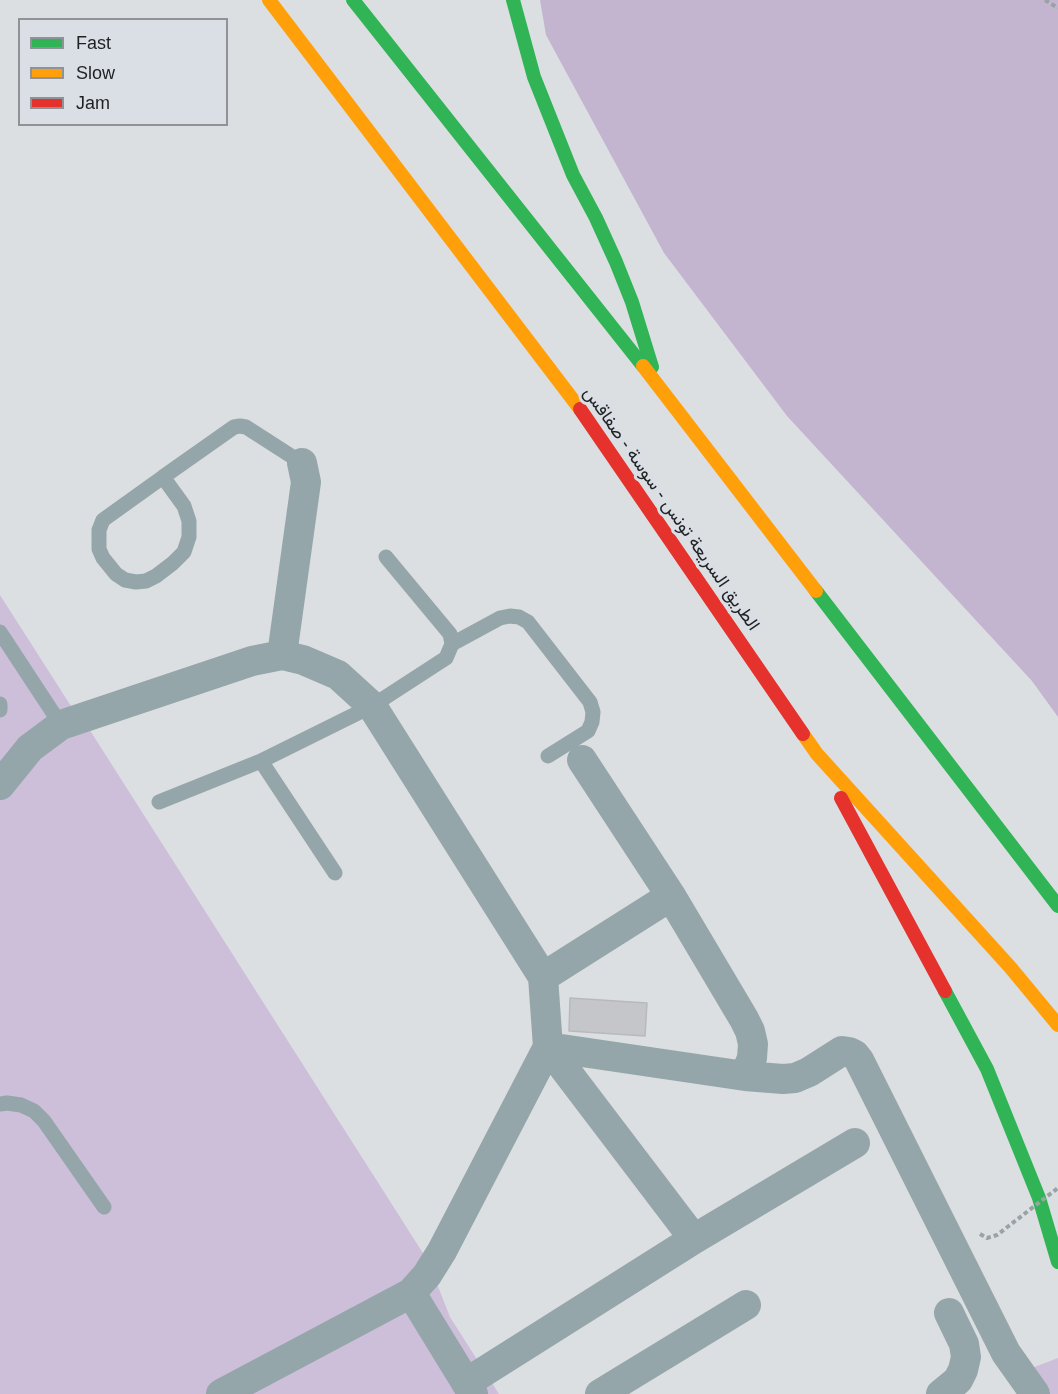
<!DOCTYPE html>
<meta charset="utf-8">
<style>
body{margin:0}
#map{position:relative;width:1058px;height:1394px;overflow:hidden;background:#dcdfe2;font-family:Arial,sans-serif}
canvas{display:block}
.legend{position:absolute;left:18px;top:18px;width:210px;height:108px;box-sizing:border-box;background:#d9dfe5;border:2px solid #8f9397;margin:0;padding:8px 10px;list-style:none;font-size:18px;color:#1f2123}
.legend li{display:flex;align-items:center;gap:12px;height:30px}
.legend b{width:30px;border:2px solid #8f9397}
</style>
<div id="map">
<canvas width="1058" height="1394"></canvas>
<ul class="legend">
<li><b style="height:8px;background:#30b455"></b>Fast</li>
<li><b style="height:8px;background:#ff9f0a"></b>Slow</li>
<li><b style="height:8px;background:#e5322d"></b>Jam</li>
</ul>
</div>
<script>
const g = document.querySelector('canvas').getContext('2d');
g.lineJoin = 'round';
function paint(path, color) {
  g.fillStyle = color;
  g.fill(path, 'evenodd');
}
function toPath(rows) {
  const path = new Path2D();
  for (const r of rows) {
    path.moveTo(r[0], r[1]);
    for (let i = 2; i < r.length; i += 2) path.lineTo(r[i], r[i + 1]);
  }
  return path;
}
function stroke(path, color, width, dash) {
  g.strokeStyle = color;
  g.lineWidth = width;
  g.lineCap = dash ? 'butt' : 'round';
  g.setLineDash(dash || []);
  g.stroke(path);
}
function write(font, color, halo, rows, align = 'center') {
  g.font = font + ' Arial,Vazirmatn,sans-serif';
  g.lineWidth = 6;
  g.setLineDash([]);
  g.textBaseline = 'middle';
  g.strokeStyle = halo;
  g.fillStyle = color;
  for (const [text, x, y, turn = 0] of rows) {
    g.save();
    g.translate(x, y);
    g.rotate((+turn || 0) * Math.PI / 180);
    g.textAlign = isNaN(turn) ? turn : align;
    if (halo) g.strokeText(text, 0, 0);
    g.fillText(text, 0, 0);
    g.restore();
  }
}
paint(toPath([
 [0,595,69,703,91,732,428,1261,450,1317,499,1394,0,1394],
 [1058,1358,1058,1394,1017,1394,1011,1376]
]), '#cdbfd9');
paint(toPath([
 [540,0,1058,0,1058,717,1032,681,787,416,664,253,546,35]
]), '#c3b5cf');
const building = toPath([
 [570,998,647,1003,645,1036,569,1031,570,998]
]);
paint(building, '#c4c6c9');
stroke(building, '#b8b9bc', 1.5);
stroke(toPath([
 [1045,0,1058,8]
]), '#98a3a6', 4, [4.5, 3]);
stroke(toPath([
 [163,477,184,506,189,521,189,537,184,552,173,563,156,576,146,581,136,582,125,580,116,574,103,558,99,549,99,530,103,520,163,477],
 [163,477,234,427,240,426,246,427,302,463],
 [0,632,61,725],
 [452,644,500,618,510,616,519,617,528,622,590,702,593,712,592,722,588,731,548,756],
 [0,704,0,710],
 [261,761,335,873],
 [159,802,261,761,372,706,446,658,452,644,450,634,386,557],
 [0,1104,7,1103,21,1105,34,1111,44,1121,104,1207]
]), '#95a6aa', 15);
stroke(toPath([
 [282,655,306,482,302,463],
 [582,760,671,896,744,1019,750,1031,753,1044,752,1058,745,1076],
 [0,785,30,748,61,725,252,661,282,655,303,660,338,675,372,706,543,977,548,1047,442,1251,427,1275,411,1293,221,1394],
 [543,977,671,896],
 [548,1047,745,1076,783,1079,795,1078,809,1072,842,1051,849,1052,855,1055,859,1060,1006,1353,1035,1394],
 [548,1047,694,1239],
 [411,1293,473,1394],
 [466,1383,694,1239,855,1143],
 [600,1394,746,1305],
 [941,1394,958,1380,963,1370,966,1357,964,1344,949,1313]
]), '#95a6aa', 30);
stroke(toPath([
 [353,0,643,366],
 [513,0,534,77,573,175,596,218,616,262,632,302,652,367],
 [816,591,1058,906],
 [945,991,987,1069,1039,1198,1058,1262]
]), '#30b455', 14);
stroke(toPath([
 [269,0,580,409],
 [643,366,816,591],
 [803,734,817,754,1010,967,1058,1025]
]), '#ff9f0a', 14);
stroke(toPath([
 [580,409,803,734],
 [841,798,945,991]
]), '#e5322d', 14);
stroke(toPath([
 [980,1234,987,1238,997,1235,1058,1188]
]), '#98a3a6', 4, [4.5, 3]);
write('18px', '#1f2123', '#d9dfe5', [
 ["الطريق السريعة تونس - سوسة - صفاقس",671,509,55]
]);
</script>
